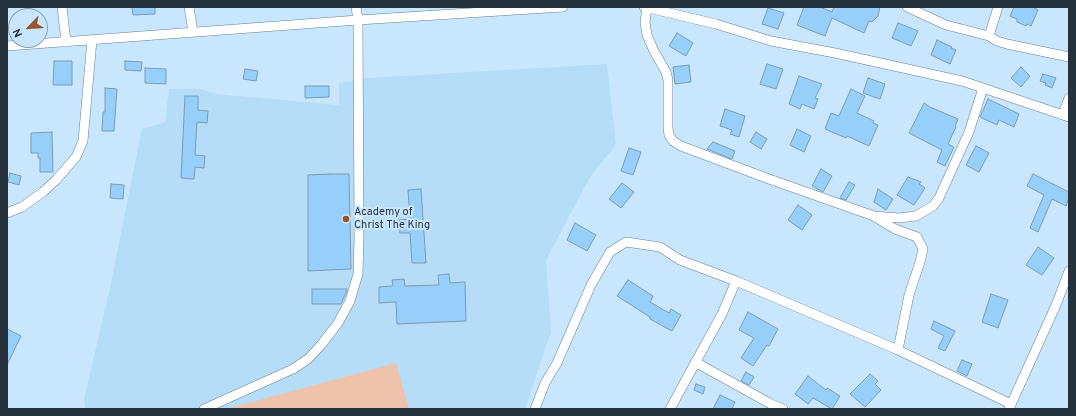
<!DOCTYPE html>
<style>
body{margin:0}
#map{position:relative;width:1076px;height:416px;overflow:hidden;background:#c8e7fe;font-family:Overpass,sans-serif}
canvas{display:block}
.frame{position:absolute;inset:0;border:8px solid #27333c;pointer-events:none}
.north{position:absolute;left:8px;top:8px;width:40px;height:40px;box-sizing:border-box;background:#c8e7fe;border:1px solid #889fb0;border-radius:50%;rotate:245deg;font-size:11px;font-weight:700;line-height:16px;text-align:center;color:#27333c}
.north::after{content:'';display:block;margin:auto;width:14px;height:18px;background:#9a542a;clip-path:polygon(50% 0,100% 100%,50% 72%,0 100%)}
</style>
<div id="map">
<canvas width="1076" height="416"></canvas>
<div class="frame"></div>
<div class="north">N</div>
</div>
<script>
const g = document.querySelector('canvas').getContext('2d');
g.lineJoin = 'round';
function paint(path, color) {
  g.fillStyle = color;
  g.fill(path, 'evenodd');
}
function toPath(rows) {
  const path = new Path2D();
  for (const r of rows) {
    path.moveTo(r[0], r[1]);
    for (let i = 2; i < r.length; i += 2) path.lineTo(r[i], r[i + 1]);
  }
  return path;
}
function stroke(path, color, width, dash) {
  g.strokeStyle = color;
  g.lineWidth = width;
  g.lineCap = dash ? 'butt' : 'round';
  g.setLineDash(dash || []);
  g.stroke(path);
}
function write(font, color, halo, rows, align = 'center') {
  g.font = font + ' Overpass,sans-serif';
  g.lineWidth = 4;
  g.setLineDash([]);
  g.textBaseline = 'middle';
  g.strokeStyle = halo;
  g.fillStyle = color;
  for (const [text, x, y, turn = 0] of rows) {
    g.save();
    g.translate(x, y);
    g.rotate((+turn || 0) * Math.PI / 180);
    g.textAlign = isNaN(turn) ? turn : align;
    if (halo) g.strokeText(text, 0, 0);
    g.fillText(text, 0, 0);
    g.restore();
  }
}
paint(toPath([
 [607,64,616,145,590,177,546,260,551,332,525,409,85,409,84,399,110,288,142,129,165,122,169,89,201,89,215,94,339,105,339,83,367,78]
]), '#b6ddf8');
paint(toPath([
 [396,363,409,409,226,409]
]), '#efc3ab');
const building = toPath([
 [132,7,155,7,155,14,133,15,132,7],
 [804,7,820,7,832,12,834,7,880,7,878,16,872,22,869,21,864,33,832,18,825,36,797,25,804,7],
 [1014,7,1032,7,1038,10,1031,26,1027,24,1026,26,1017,22,1017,19,1010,16,1014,7],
 [768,8,784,13,778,29,762,24,768,8],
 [898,23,918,31,911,46,892,38,898,23],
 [677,33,693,43,686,56,669,46,677,33],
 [937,40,952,47,951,48,956,50,950,64,931,55,937,40],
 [54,61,72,61,72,85,53,85,54,61],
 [125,61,142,62,141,71,125,70,125,61],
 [767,64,783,69,776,89,760,84,767,64],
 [689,65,691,82,675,84,673,67,689,65],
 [1021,67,1030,76,1021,87,1011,78,1021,67],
 [145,68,166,69,166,84,145,83,145,68],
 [245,69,258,71,256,81,243,79,245,69],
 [1043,74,1056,78,1052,88,1045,85,1046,83,1040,81,1043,74],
 [799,76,822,84,815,98,818,99,814,109,802,104,800,109,789,104,799,76],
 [868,78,885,84,880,99,863,93,868,78],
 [305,86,329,86,329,97,305,98,305,86],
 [105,88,117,89,114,131,102,131,103,112,105,112,105,88],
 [851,89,865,96,857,113,874,121,873,123,878,125,869,146,847,136,846,138,825,129,831,113,839,116,851,89],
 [185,96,198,96,198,110,208,111,207,123,197,122,195,155,205,156,204,168,195,167,194,179,181,178,185,96],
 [988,99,1019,114,1014,127,999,120,997,125,980,117,988,99],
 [924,103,930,107,958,119,955,127,956,127,948,144,954,147,945,166,937,162,942,150,909,133,924,103],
 [725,109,745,116,739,137,730,134,732,130,720,126,725,109],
 [797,129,811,136,804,152,790,145,797,129],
 [52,132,53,172,40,172,40,158,38,158,38,153,31,153,31,133,52,132],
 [756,132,767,139,761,149,750,142,756,132],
 [713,142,735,151,732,159,707,149,713,142],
 [976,146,989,153,979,172,966,165,976,146],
 [629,148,641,152,633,175,621,171,629,148],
 [821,169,832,176,823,192,812,186,821,169],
 [10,173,21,176,19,185,8,182,10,173],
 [330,174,349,174,351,269,308,271,308,175,330,174],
 [1033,174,1069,192,1069,198,1066,206,1052,199,1038,232,1030,228,1044,195,1027,186,1033,174],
 [908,177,921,182,919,184,925,188,914,205,897,195,908,177],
 [849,182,855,185,846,200,840,198,849,182],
 [622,183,634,192,621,208,609,199,622,183],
 [111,184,124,185,123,199,110,198,111,184],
 [421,189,426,263,412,263,410,233,400,233,399,220,410,219,408,190,421,189],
 [878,189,893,199,886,210,874,202,878,189],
 [798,205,812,215,802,230,788,220,798,205],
 [575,223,596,235,587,251,567,240,575,223],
 [1038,247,1054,258,1042,275,1026,265,1038,247],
 [449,274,450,283,465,282,466,321,397,324,396,302,379,303,379,287,393,286,392,280,404,279,405,286,439,285,438,275,449,274],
 [628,280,653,296,650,302,669,313,671,309,681,315,672,331,650,319,650,317,617,296,628,280],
 [312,289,347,289,347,290,341,304,312,304,312,289],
 [991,294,1008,300,998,328,982,322,991,294],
 [748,312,778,329,769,346,767,345,753,366,741,358,754,338,739,330,748,312],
 [934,321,955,331,945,351,938,348,944,336,931,329,934,321],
 [7,329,21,336,7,365,7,329],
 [962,360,972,364,967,376,957,371,962,360],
 [746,372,754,377,749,385,741,381,746,372],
 [870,374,878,381,875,384,881,390,865,407,850,394,870,374],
 [808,376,826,390,827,388,840,396,832,409,813,398,808,404,795,394,808,376],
 [696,384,705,387,703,394,694,390,696,384],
 [720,395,735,402,732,409,713,409,720,395]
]);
paint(building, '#96d0fa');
stroke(building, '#7d9bb0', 1);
const minor = toPath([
 [62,7,66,42],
 [189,7,193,32],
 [644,7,716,24,771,41,835,53,962,81,1069,117],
 [647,7,645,22,647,35,654,51,666,72,668,80,668,128,669,135,673,141,681,146,769,179,874,216,899,218,916,216,933,206,939,198,969,132,983,88],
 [907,7,946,25,989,36,997,41,1007,44,1069,57],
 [989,36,998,7],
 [7,46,358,20,563,7],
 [1063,114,1069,98],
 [7,213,22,207,43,192,56,180,76,157,83,141,92,40],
 [875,217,895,229,917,237,923,249,920,262,909,295,898,350],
 [736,281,898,350,1011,404],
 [695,362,771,404,783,409],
 [204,409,293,369,308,359,321,345,338,323,350,301,358,274,359,238,358,20,356,7],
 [535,409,545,383,557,363,591,285,610,252,626,242,660,247,680,260,736,281,722,314,670,409],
 [1009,409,1056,305,1069,271]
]);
stroke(minor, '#638095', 10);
stroke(minor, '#fff', 9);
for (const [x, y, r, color] of [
 [346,219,4,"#9a542a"]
]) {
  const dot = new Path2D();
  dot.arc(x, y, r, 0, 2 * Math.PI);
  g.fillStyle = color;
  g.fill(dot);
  stroke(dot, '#c8e7fe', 1.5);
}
write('11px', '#27333c', '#c8e7fe', [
 ["Academy of",354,213],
 ["Christ The King",354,226]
], 'left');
</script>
